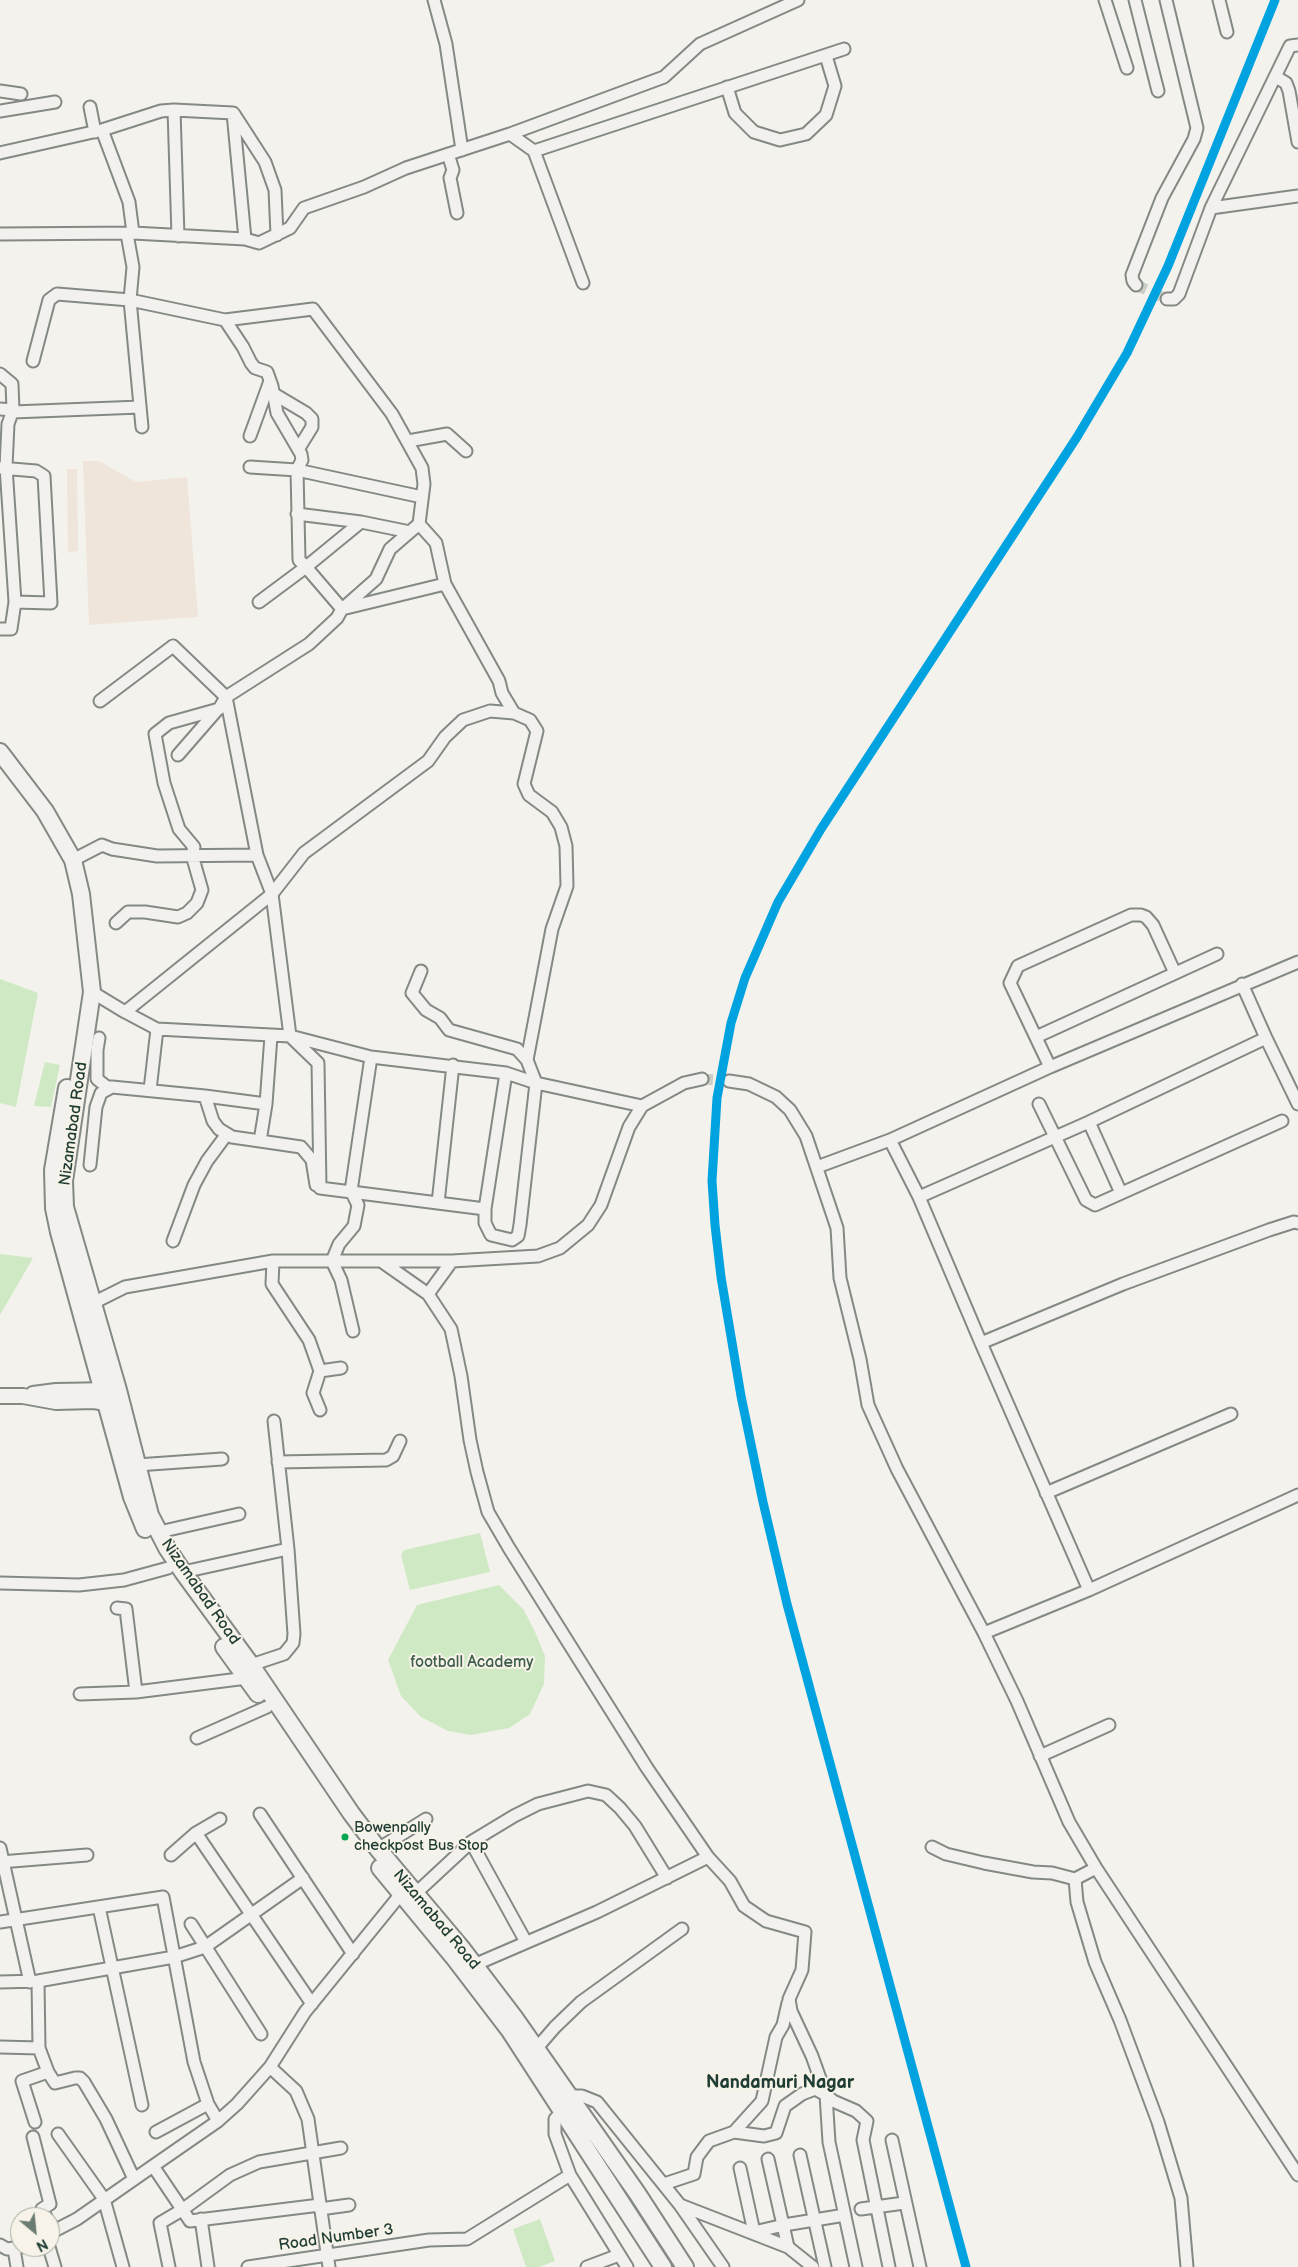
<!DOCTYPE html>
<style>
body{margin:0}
#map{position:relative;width:1298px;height:2267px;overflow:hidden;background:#f4f2ec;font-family:"Balsamiq Sans",sans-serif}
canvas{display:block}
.north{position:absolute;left:10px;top:2207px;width:50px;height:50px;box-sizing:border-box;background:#f7f3e8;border:1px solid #a1aaa0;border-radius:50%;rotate:152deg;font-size:14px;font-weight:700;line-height:20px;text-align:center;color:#1f3d34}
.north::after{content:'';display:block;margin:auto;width:18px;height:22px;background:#6a7c74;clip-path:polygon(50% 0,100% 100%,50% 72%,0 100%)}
</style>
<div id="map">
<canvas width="1298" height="2267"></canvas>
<div class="north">N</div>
</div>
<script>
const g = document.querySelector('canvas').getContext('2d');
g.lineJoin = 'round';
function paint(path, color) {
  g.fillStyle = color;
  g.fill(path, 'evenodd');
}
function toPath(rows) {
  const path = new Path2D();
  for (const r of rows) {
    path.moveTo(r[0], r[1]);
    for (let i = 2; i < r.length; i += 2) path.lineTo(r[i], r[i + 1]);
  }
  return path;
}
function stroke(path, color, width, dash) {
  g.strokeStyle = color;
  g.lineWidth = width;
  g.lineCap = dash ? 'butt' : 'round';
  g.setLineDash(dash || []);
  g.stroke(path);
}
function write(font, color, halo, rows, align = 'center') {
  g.font = font + ' "Balsamiq Sans",sans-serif';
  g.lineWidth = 4;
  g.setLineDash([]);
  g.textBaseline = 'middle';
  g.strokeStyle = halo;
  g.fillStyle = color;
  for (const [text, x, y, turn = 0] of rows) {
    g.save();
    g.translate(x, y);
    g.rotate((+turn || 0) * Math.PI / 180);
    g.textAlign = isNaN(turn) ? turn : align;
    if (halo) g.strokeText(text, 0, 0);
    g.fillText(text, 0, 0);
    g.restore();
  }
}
paint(toPath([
 [83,461,99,461,136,482,187,477,198,617,89,625],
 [67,469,77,469,78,551,68,552]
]), '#efe5db');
paint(toPath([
 [0,979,38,993,16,1107,0,1103],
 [45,1062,60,1065,51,1107,34,1106],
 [0,1254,33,1258,0,1315],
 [480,1533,490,1572,410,1590,401,1555,404,1550],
 [499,1585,524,1610,535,1632,545,1656,544,1684,530,1714,509,1728,471,1735,448,1731,421,1717,401,1696,388,1660,417,1605],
 [540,2219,555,2261,539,2267,526,2267,513,2229]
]), '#cfe9c4');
stroke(toPath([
 [1136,285,1167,299],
 [702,1079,729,1081]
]), '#c9cec7', 11, [11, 5.5]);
const minor = toPath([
 [434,0,446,44,462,150],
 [1105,0,1127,68],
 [1135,0,1158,91],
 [1219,0,1227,32],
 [1276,77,1286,83,1289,91,1298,142],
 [727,87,735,113,754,132,780,140,806,134,826,115,835,86,826,56],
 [0,91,21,94],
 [90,107,95,132],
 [174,110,233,113,245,239],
 [0,111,55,102],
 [234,114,265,162,275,190,277,235],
 [102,130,129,202,133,233],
 [510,134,534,151,583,283],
 [534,151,844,49],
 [0,153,102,130,161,111,174,110,178,236],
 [448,154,453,170,450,178,457,213],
 [1211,208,1298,196],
 [0,234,133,233,245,239,259,243,290,228,304,208,364,187,406,168,510,134,664,77,700,44,798,0],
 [127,234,133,267,130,300,142,427],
 [1136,285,1133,281,1132,275,1162,198,1194,139,1197,128,1166,0],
 [1167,299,1174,299,1179,294,1211,208,1290,46,1298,45],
 [225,320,243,347,251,363,255,368,267,372,272,386,277,413,301,454,302,460,297,470,250,467],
 [33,361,49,300,57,294,130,300,225,320,313,309,392,414,422,468,424,484,419,524,390,549,376,579,342,609,337,618,309,644,226,697,257,855,272,894,290,1036,371,1057,506,1073,536,1083,642,1106],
 [0,374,12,384,13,410,8,424,6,467,15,602,11,629,0,629],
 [274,394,306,413,312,419,312,427,299,448],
 [0,409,13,410],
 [13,412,140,407],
 [250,436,270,381],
 [408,441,447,434,466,451],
 [0,468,36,471,44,476,51,603,15,602],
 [297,514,361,522,410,532],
 [361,522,306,567,299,560,297,470,422,497],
 [419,524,436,543,445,584,499,681,502,693,514,713],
 [259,602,306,567,342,609,445,584],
 [100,701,173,646,226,697,219,709,169,723,155,734,164,783,179,829,194,847,192,855,202,890,197,903,187,913,178,917,145,912,128,912,116,923],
 [178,755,218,709],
 [73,860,102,845,112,849,157,856,257,855],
 [421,971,412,993,426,1010,440,1018,449,1030,517,1049,527,1060],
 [92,992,125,1012,272,894,304,853,428,761,445,737,463,720,490,711,514,713,530,720,537,731,524,784,529,795,552,812,561,827,566,846,567,886,552,929,527,1060,536,1083,520,1225,518,1236,512,1240,491,1235,485,1223,485,1209,506,1073],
 [125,1012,157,1029,290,1036,318,1063,320,1188,485,1209],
 [1036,1037,1217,954],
 [99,1038,97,1050,97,1079,107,1087,112,1087],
 [1266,1038,1298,1104],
 [1050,1067,1010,983,1018,966,1131,915,1141,915,1146,917,1153,925,1175,973],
 [729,1081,749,1084,776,1097,790,1110,806,1136,837,1228,840,1278,860,1359,868,1405,897,1469,984,1633,1089,1590],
 [150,1090,157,1029],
 [205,1096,213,1121,219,1129,232,1137,260,1141],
 [266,1104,260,1141,301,1147,312,1160,316,1185],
 [1039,1104,1086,1200,1095,1205,1282,1121],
 [1089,1122,1266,1038,1242,984],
 [890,1140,919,1197,1089,1122,1121,1193],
 [90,1165,96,1107,101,1093,112,1087,205,1096,266,1104,271,1036],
 [817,1167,890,1140,1050,1067,1298,962],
 [919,1197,981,1343,1123,1284,1269,1230,1294,1222,1298,1223],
 [438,1203,453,1065],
 [173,1241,194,1185,207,1161,227,1134],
 [273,1261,272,1284,309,1340,320,1371,341,1368],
 [381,1261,428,1294,452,1261],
 [428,1294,451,1329,461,1376,470,1440,477,1472,488,1512,509,1548,647,1768,708,1857,730,1881,744,1906,766,1921,805,1932,802,1970,789,1999,791,2011,812,2056,826,2095,833,2101,856,2111,867,2121,863,2140,889,2267],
 [91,1304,125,1287,273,1261,452,1261,538,1256,560,1248,588,1225,601,1205,629,1127,642,1106,684,1083,702,1079],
 [353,1331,341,1280,332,1261,339,1244,354,1226,358,1205,351,1191,371,1057],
 [981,1343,1089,1590,1298,1495],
 [320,1410,313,1393,320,1371],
 [278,1462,386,1460,393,1456,400,1441],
 [137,1465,222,1459],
 [1046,1493,1231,1414],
 [159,1532,239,1514],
 [183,1572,288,1549],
 [0,1583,79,1585,124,1580,168,1568],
 [117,1608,126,1609,136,1692],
 [984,1633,1017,1701,1069,1822,1096,1868,1075,1879,1077,1902,1095,1962,1120,2020,1158,2122,1181,2198,1187,2267],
 [251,1665,284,1654,293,1643,294,1634,288,1549,274,1421],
 [80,1694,136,1692,247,1678],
 [197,1738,267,1707],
 [1040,1756,1109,1725],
 [260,1814,353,1954],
 [196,1833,312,2004],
 [471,1842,526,1942],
 [932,1847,946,1854,984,1863,1033,1872,1052,1873,1075,1879],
 [0,1848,30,1982],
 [378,1849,426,1819],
 [171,1855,196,1833,220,1819],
 [0,1862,87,1855],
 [1096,1868,1298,2175],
 [415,1894,471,1842,514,1816,538,1804,588,1791,606,1795,620,1808,635,1826,667,1878],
 [99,1907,142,2105],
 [0,1922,163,1897,194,2062,208,2104,218,2121],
 [191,1924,261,2034],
 [474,1965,597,1912,708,1857],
 [38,1981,39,2048,48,2072,55,2083,75,2078,80,2078,84,2082,106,2119,134,2179],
 [0,1982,38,1981,174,1957,205,1947,303,1878],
 [0,2047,39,2048],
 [536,2049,555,2027,581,2002,682,1929],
 [270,2067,296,2091,308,2119,329,2267],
 [569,2096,582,2096,597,2102,680,2205,723,2267],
 [563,2111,555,2119,555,2134,570,2175,627,2267],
 [35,2122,22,2081,48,2072],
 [156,2132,208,2104],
 [734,2132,762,2101,776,2037,783,2025,788,2003],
 [58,2134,104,2199,123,2267],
 [33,2137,50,2204,42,2209,46,2217],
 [892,2140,920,2267],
 [800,2155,825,2267],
 [768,2159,788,2247],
 [153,2166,190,2221,320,2205],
 [740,2168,754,2232,784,2225,845,2215],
 [664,2184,694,2174,697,2157,709,2141,734,2132,764,2136,776,2133,785,2106,802,2094,815,2089,826,2095,829,2142,856,2267],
 [680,2205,788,2247,813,2267],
 [320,2209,349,2205],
 [861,2209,904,2203],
 [201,2219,208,2267],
 [50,2233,77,2219,153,2166,218,2121,237,2104,270,2067,305,2012,400,1895],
 [0,2245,7,2249,21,2247],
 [49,2247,55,2267],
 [14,2249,17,2267],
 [169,2267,160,2223,182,2210,230,2175,259,2162,341,2148],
 [248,2267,429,2240,467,2239,570,2175],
 [587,2267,619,2255]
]);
const major = toPath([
 [33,1394,56,1391,112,1390],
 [0,1396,23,1396,56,1402,94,1401,106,1403,115,1407]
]);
const highway = toPath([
 [0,752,45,811,73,860,81,894,92,992,64,1181,65,1207,118,1390,150,1515,167,1548,183,1572,251,1665,351,1813,378,1849,463,1950,514,2017,637,2193,685,2267],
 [67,1088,53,1170,54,1208,59,1232,132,1497,145,1529],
 [224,1647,258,1694],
 [380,1868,455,1959,510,2031,663,2267]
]);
stroke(minor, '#848985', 15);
stroke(major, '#848985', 18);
stroke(highway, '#848985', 20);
stroke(minor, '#f2f1ed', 11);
stroke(major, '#f2f1ed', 14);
stroke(highway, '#f2f1ed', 16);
stroke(toPath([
 [966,2267,787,1604,763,1502,741,1396,721,1277,715,1225,712,1181,717,1098,731,1023,745,978,778,902,821,829,1077,437,1127,353,1168,266,1275,0]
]), '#00a3e0', 9);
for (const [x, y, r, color] of [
 [345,1837,4.5,"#00a651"]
]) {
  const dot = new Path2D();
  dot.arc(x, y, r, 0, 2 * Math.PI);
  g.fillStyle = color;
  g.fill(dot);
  stroke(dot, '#f7f3e8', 2);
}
write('15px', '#1f3d34', '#f7f3e8', [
 ["Bowenpally",354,1828],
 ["checkpost Bus Stop",354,1846]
], 'left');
write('16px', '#1f3d34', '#f7f3e8', [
 ["Nizamabad Road",74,1124,-82],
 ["Nizamabad Road",200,1592,55],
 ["Nizamabad Road",436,1920,50],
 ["Road Number 3",336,2238,-8]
]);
write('16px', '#3c5e4a', '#f7f3e8', [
 ["football Academy",472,1663]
]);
write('bold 18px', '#1f3d34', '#f7f3e8', [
 ["Nandamuri Nagar",780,2083]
]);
</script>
